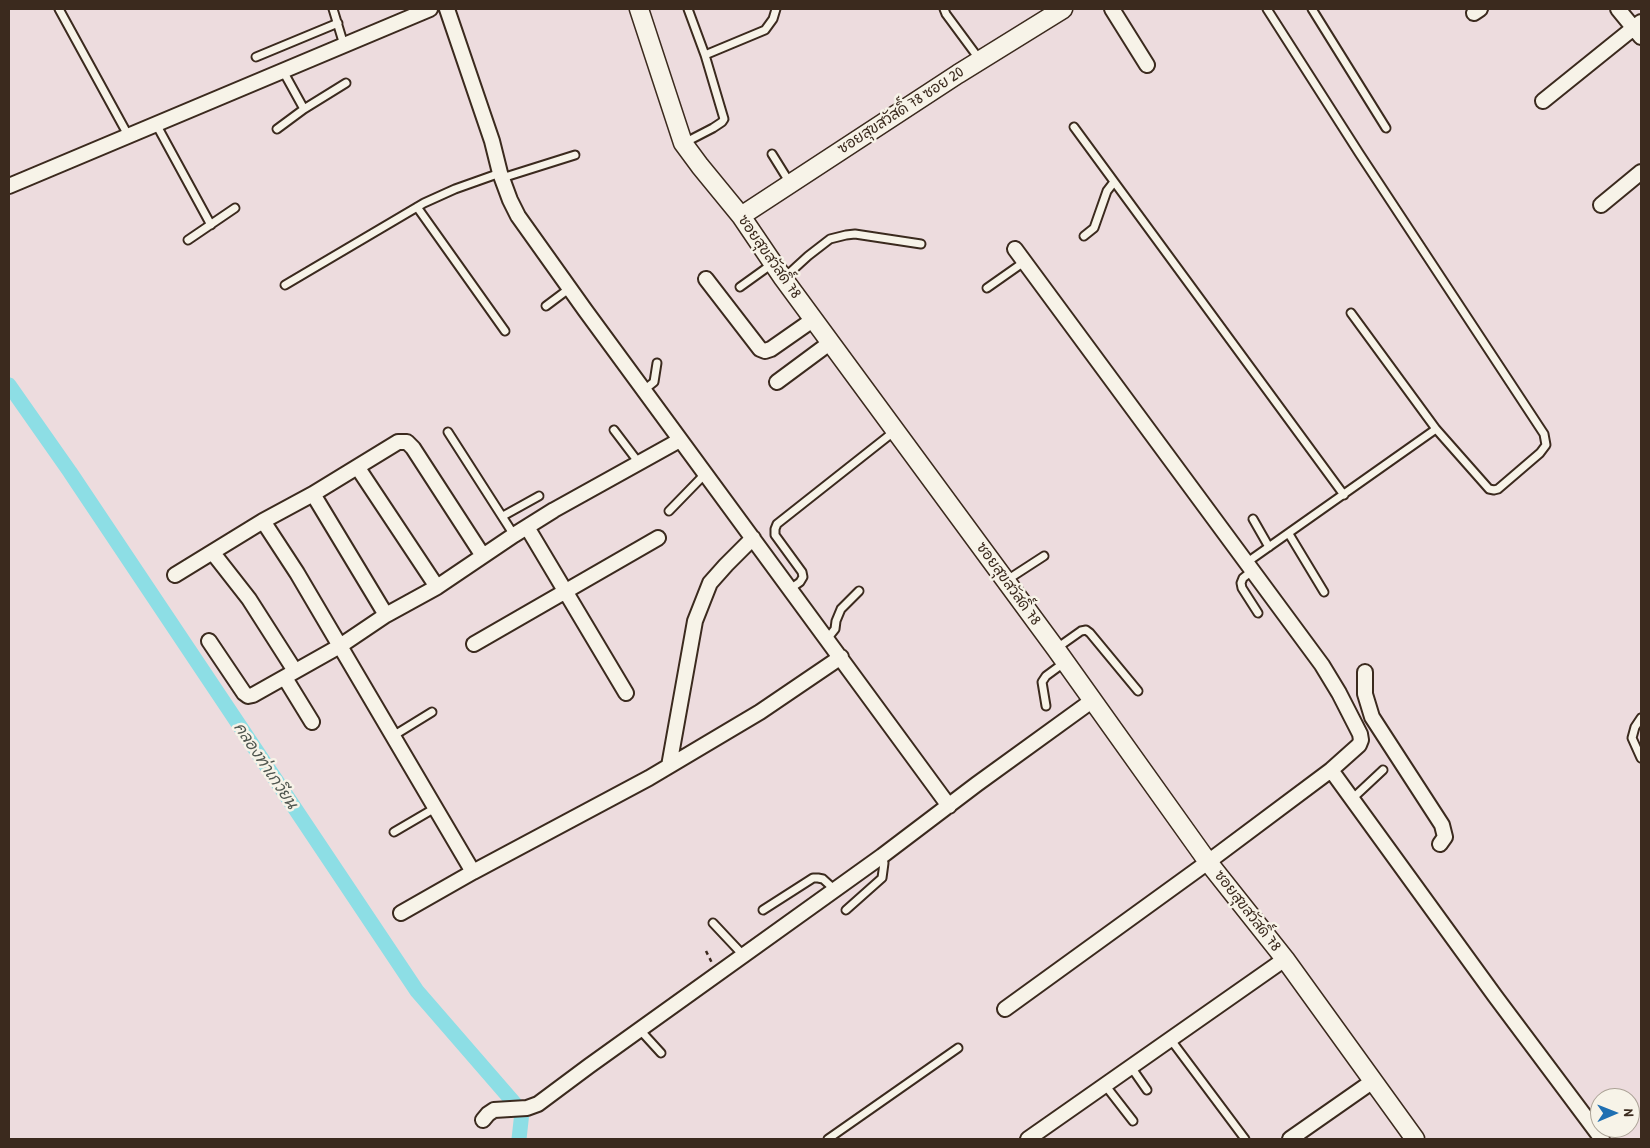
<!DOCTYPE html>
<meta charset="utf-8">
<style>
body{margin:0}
#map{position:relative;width:1650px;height:1148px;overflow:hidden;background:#eddcde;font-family:"Patrick Hand",sans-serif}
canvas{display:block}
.frame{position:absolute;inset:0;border:10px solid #3b2a1e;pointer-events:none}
.north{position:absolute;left:1590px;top:1088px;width:50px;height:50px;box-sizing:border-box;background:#f7f3e8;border:1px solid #aca397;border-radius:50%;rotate:89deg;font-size:14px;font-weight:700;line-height:20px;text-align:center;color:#3b2a1e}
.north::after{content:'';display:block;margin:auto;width:18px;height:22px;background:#1f6fb2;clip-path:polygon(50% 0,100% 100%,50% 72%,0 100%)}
</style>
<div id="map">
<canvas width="1650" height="1148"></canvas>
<div class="frame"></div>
<div class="north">N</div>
</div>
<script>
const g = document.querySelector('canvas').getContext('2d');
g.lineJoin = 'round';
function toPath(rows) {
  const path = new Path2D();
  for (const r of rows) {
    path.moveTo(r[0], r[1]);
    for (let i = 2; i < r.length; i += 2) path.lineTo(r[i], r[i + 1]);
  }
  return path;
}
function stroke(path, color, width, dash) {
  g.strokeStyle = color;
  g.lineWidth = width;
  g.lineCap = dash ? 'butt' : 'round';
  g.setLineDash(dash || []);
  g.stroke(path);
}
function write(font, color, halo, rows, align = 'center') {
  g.font = font + ' "Patrick Hand","Playpen Sans Thai",sans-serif';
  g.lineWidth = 5;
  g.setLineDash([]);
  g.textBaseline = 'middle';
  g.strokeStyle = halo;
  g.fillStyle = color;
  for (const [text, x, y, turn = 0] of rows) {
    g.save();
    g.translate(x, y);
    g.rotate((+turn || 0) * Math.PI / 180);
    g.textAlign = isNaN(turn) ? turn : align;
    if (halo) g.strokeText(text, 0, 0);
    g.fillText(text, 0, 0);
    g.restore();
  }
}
stroke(toPath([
 [9,385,70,472,417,991,522,1112,519,1139]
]), '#8ddee5', 15);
const service = toPath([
 [59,9,128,135],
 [333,9,344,45],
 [944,9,946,14,980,60],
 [1267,9,1359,153,1544,434,1546,445,1540,453,1498,489,1494,490,1489,489,1436,429,1351,313],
 [1312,9,1386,128],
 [705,55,765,30,773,19,776,9],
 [256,57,338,23],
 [283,71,304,109],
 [156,124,211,225],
 [1074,127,1344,495],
 [277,129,304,109,346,83],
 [684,143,713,128,722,122,724,119,705,55,688,9],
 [772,154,790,183],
 [502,178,575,155],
 [417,207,505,331],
 [1084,236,1094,228,1107,191,1114,182],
 [188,240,235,208],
 [784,278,808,256,830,239,846,235,855,234,921,244],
 [285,285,424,203,455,189,500,173],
 [740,287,772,264],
 [987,288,1024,262],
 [546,306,570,288],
 [644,390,654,382,657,363],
 [614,430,639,463],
 [448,432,514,535],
 [669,511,705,474],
 [503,516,539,496],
 [1253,519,1269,547],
 [1289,534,1324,592],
 [1246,563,1436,429],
 [1252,571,1243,578,1241,583,1242,588,1258,613],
 [1007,580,1044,556],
 [790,589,800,582,803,577,802,572,775,535,775,529,777,524,896,430],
 [827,639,835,629,836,621,841,609,859,591],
 [1057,648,1081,631,1086,630,1090,633,1138,691],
 [1046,706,1042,682,1046,676,1065,662],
 [1641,718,1635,727,1632,738,1641,758],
 [393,736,432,712],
 [1352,799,1383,770],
 [394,832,435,808],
 [763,910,813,878,818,878,823,879,835,890],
 [846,910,882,878,884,863,882,856],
 [713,923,744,956],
 [640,1030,661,1053],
 [1171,1040,1245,1139],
 [1131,1067,1147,1090],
 [1105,1085,1133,1121],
 [828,1139,958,1048]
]);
const minor = toPath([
 [447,9,492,141,500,173,510,200,518,216,585,310,949,806],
 [1112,9,1147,65],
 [1618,9,1641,37],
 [1474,13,1480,9],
 [1543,101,1641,22],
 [9,186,430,9],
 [1601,205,1641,172],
 [706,279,760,349,765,351,771,349,814,319],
 [777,382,831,342],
 [358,468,437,587],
 [313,494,386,615],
 [263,521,297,573,473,872],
 [527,527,626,693],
 [213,553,249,599,295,671],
 [175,575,263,521,313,494,398,442,407,442,413,448,483,556],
 [209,641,244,693,248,696,253,695,340,646,386,615,437,587,514,535,554,510,680,440],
 [474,644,658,538],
 [1365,672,1365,694,1372,717,1442,825,1445,837,1440,844],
 [285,678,312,722],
 [669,766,695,621,710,583,726,565,753,538],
 [1331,770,1495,996,1602,1139],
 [401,913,473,872,649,778,760,712,841,657],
 [1005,1009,1208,862,1331,770,1359,745,1361,740,1360,734,1339,693,1322,665,1015,249],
 [483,1120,488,1114,494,1110,527,1108,538,1104,589,1066,882,856,977,784,1093,700],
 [1028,1139,1285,959],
 [1290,1139,1373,1081]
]);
const tertiary = toPath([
 [639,9,683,143,700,166,741,216,783,278,1056,649,1208,862,1285,959,1415,1139],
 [741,216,958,74,1063,9]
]);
stroke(service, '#3b2a1e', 11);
stroke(minor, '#3b2a1e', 18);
stroke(tertiary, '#3b2a1e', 21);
stroke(toPath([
 [706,951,712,963]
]), '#3b2a1e', 2.5, [4, 4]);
stroke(service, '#f7f3e8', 7);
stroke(minor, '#f7f3e8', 14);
stroke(tertiary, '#f7f3e8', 18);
write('15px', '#3b2a1e', '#f7f3e8', [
 ["ซอยสุขสวัสดิ์ 78 ซอย 20",901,111,-33],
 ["ซอยสุขสวัสดิ์ 78",769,257,55],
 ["ซอยสุขสวัสดิ์ 78",1008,584,54],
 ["ซอยสุขสวัสดิ์ 78",1247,911,52]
]);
write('italic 16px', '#505750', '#f7f3e8', [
 ["คลองท่าเกวียน",265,766,56]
]);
</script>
